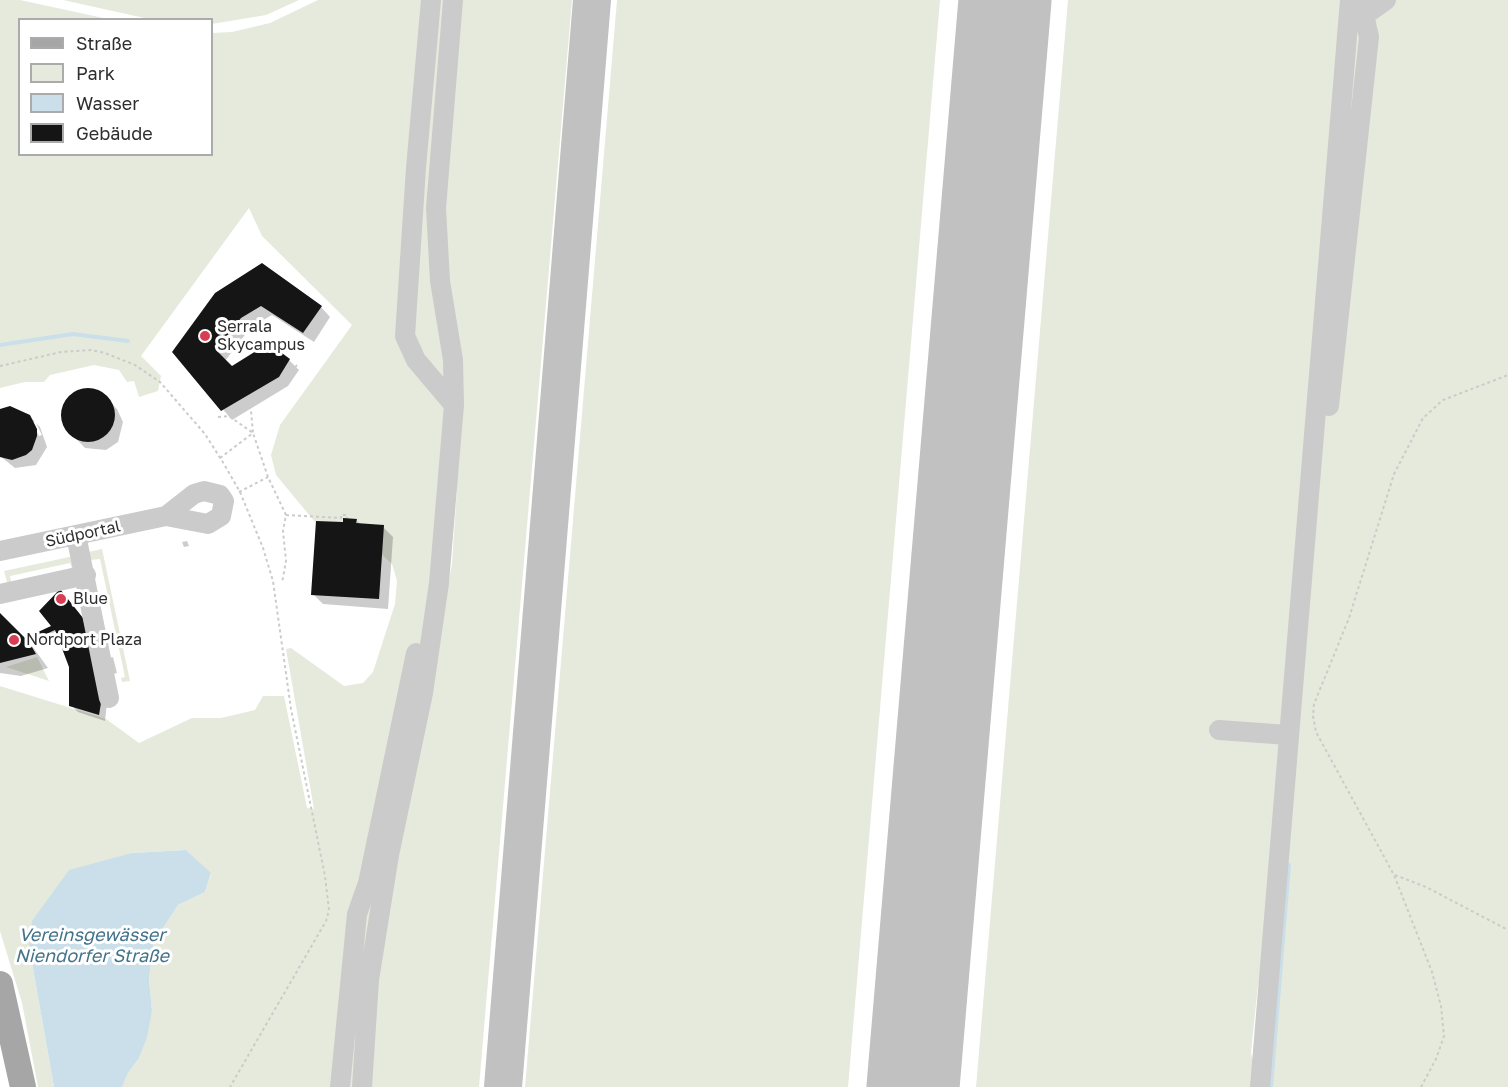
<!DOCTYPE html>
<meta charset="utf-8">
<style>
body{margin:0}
#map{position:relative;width:1508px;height:1087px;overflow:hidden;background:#fff;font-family:"Golos Text",sans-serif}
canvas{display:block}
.legend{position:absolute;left:18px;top:18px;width:195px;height:138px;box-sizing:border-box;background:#fff;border:2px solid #ababab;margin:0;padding:8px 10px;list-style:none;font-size:18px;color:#2e2e2e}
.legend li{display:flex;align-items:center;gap:12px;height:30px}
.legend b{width:30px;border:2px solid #ababab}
</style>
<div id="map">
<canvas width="1508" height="1087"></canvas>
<ul class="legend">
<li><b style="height:8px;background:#a6a6a6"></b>Straße</li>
<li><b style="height:16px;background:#e5eadc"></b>Park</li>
<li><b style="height:16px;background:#cadfe9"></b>Wasser</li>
<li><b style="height:16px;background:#151515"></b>Gebäude</li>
</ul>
</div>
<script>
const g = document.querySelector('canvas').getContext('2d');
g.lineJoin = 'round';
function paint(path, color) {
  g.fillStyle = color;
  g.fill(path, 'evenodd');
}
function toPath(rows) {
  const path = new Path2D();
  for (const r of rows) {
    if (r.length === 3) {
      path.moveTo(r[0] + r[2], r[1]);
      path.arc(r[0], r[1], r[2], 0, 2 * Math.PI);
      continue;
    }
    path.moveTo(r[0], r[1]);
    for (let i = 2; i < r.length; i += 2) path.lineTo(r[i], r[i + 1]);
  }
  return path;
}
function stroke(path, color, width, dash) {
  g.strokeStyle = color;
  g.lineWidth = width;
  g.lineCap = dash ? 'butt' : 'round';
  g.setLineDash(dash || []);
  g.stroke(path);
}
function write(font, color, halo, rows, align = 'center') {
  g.font = font + ' "Golos Text",sans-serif';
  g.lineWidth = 6;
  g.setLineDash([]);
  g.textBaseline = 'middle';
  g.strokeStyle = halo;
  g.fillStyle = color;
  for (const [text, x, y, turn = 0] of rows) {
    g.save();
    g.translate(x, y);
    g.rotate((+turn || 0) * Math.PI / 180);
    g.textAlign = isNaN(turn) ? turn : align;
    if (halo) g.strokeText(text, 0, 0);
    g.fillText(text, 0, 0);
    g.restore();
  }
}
paint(toPath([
 [0,0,20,0,108,19,20,20,20,154,212,154,212,33,232,32,270,23,318,0,428,0,400,344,445,403,437,561,357,1087,122,1087,128,1073,139,1058,152,1011,149,979,154,942,178,905,205,892,211,874,186,850,132,853,29,946,54,1087,38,1087,22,1003,0,931,0,686,106,719,139,743,192,718,221,718,255,710,263,696,284,696,306,803,307,808,314,809,286,649,291,648,344,686,363,683,373,672,395,604,397,581,392,564,376,549,320,528,276,475,271,455,280,425,352,325,262,236,249,208,141,356,161,376,158,391,139,397,134,381,127,382,119,370,94,365,50,375,44,382,25,382,0,388],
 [63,0,299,0,266,15,212,24,212,20,149,19],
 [433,0,448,0,431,208,447,363,447,394,406,322],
 [457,0,572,0,479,1087,367,1087,374,981,452,564,457,488,441,208],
 [617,0,940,0,848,1087,525,1087],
 [1068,0,1346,0,1265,966,1258,985,1251,1053,1255,1071,1254,1087,976,1087],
 [1391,0,1508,0,1508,1087,1264,1087,1357,28],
 [102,549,130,681,122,682,121,678,125,677,100,559,90,560,88,552],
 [74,556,73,572,70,563,10,576,12,586,8,586,4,571],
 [37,657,49,681,6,667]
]), '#e5eadc');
paint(toPath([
 [186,850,211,873,205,892,178,905,154,942,149,979,152,1011,147,1037,139,1058,128,1073,122,1087,54,1087,29,946,32,921,69,870,132,853]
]), '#cadfe9');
paint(toPath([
 [216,294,321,307,330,317,314,342,272,315,251,327,225,361,232,368,289,360,299,370,288,386,232,420,174,352],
 [87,390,106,398,117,409,123,422,118,442,106,450,85,448,65,427,63,413,68,400],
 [0,411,30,416,35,422,32,422,39,436,42,435,36,423,40,427,47,447,36,465,15,468,0,456],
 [356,520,361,525,383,527,393,537,388,609,323,604,313,594,344,524],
 [182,542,187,541,189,546,184,547],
 [60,591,89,626,108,695,105,721,78,712,71,705,73,686,68,657,57,631,30,643,48,668,21,676,0,673,0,615,26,639,53,627],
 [113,657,117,673,113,674,109,658]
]), '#0003');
stroke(toPath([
 [0,345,73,334,128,341],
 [1271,1087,1289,865]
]), '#cadfe9', 4);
stroke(toPath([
 [503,1087,592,0]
]), '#c1c1c1', 38);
stroke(toPath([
 [913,1087,1005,0]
]), '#c1c1c1', 93);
paint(toPath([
 [262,263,322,306,303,333,261,306,241,318,216,350,232,366,256,351,263,339,290,359,279,377,221,411,172,352,215,293],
 [88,415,27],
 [10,406,30,415,37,429,37,436,32,450,26,455,12,460,0,457,0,409],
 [343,518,357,519,356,523,384,525,379,599,311,595,316,521,343,522],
 [60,589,83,618,102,697,99,715,69,706,69,667,55,630,29,642,36,654,0,663,0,613,25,638,51,626,39,611]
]), '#151515');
stroke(toPath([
 [0,366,61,352,91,350,105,353,135,365,160,382,205,434,224,464,240,492,263,548,273,581,291,709,325,876,329,910,326,921,230,1087],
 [229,416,245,401,284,382,297,365],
 [218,417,229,416,253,433,268,477,286,515,283,531,286,561,282,583],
 [220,458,253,433,251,411,245,401],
 [239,492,268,477],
 [286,515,341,518,341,515,347,515,347,518],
 [1395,875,1426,887,1508,930],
 [1421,1087,1436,1059,1444,1036,1441,1006,1432,972,1394,875,1316,732,1313,716,1314,704,1349,618,1394,474,1423,418,1443,400,1508,375]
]), '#cbcbcb', 2, [3, 3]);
stroke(toPath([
 [431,0,416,168,405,336,416,360,454,405],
 [1359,19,1386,0],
 [1329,406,1369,37,1364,15,1367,0],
 [76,535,109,698],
 [0,551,166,516,208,524,221,516,224,501,220,495,204,491,194,494,166,516],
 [0,594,86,575],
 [1219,730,1288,735],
 [340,1087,357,914,368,883,416,653],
 [362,1087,369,980,389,855,423,693,439,583,448,476,454,405,453,360,440,281,436,208,453,0],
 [1260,1087,1350,0]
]), '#cbcbcb', 20);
stroke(toPath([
 [0,984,23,1087]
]), '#a6a6a6', 26);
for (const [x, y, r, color] of [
 [205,336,6,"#d83d53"],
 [61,599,6,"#d83d53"],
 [14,640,6,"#d83d53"]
]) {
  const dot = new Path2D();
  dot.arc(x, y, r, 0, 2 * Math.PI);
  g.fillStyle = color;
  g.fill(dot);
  stroke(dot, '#fff', 2);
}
write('16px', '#2e2e2e', '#fff', [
 ["Serrala",217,327],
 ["Skycampus",217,345],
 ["Blue",73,599],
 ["Nordport Plaza",26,640]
], 'left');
write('16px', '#2e2e2e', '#fff', [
 ["Südportal",83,534,-12]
]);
write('italic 18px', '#42738a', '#fff', [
 ["Vereinsgewässer",92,935],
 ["Niendorfer Straße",92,956]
]);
</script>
